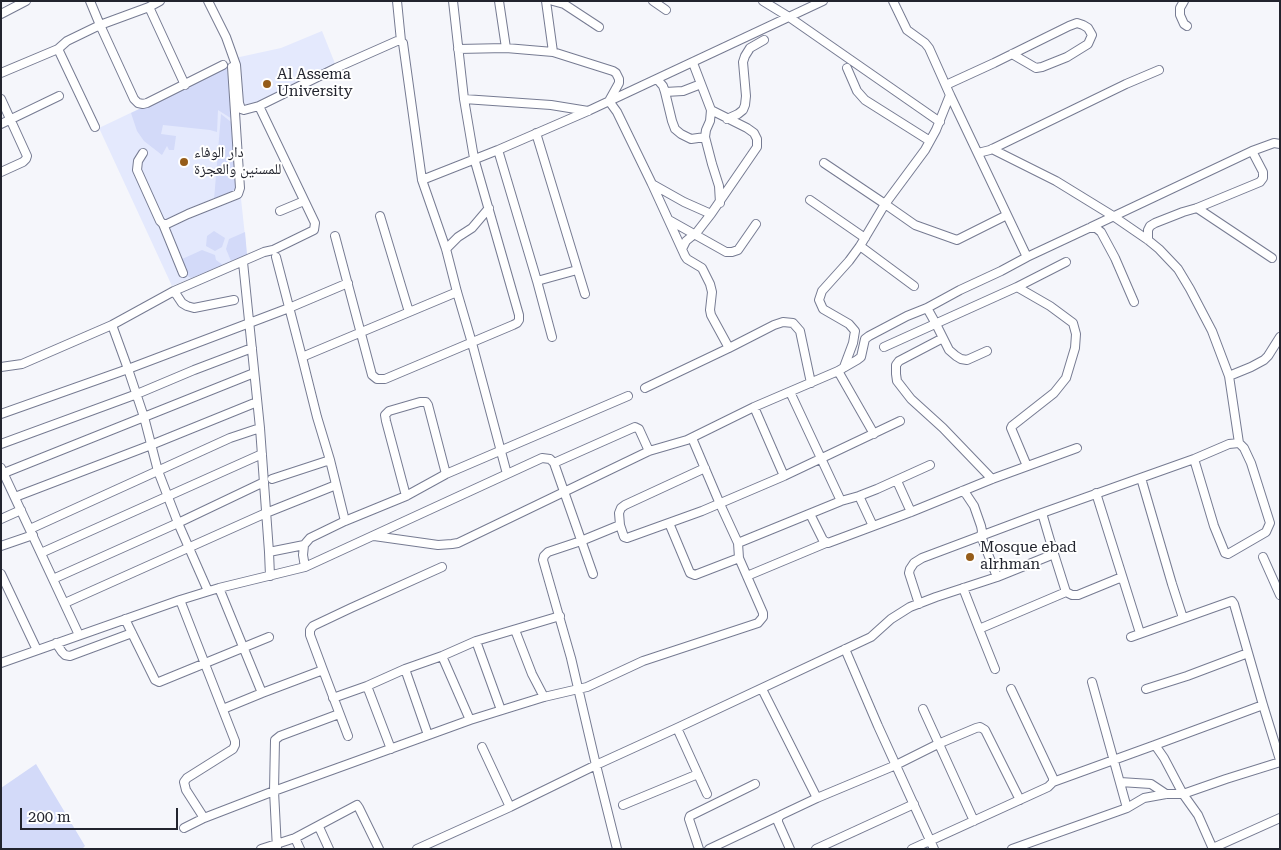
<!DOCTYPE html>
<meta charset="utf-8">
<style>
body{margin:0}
#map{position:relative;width:1281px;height:850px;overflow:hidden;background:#f5f6fb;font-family:"Roboto Serif",serif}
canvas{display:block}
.frame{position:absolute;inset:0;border:2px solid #22242e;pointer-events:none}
.scale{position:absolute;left:20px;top:808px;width:158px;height:22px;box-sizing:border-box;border:2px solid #22242e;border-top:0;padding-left:6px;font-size:15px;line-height:18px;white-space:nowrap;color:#22242e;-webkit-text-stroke:4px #fff;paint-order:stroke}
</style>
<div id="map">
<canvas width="1281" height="850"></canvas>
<div class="frame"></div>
<div class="scale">200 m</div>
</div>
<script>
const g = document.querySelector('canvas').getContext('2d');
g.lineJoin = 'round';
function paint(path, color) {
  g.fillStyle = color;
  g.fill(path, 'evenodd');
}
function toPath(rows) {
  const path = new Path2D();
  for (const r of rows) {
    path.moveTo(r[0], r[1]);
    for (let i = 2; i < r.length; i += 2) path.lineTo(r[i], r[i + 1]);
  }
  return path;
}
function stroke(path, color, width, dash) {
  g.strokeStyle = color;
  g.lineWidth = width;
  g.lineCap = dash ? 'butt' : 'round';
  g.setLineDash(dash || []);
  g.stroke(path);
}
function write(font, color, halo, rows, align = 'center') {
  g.font = font + ' "Roboto Serif","Noto Naskh Arabic",serif';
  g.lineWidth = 4;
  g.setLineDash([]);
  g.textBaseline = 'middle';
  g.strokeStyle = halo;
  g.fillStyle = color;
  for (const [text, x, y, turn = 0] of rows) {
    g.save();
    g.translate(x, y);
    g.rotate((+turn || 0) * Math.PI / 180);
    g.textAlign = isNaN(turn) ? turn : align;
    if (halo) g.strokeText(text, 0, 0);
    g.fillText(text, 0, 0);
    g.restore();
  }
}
paint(toPath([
 [322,31,336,66,254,103,242,105,235,58,281,48],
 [227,67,247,255,172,286,99,128]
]), '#e4e9fd');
paint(toPath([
 [227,67,233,119,229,117,218,110,217,132,210,130,163,125,161,134,176,136,174,150,169,150,167,146,162,155,144,141,137,131,131,113],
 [221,114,231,122,236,187,230,194,214,200],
 [214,231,225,238,222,247,215,251,206,246,207,236],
 [245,232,247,255,231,261,226,249,229,239],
 [202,250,215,255,216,260,223,265,191,278,186,275,180,260],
 [36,764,85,846,82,849,1,849,1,788]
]), '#d3daf9');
const minor = toPath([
 [90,1,100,25,149,7,160,1],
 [208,1,226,37,236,65,239,103,241,109,244,110,259,106,336,68,397,41,401,41,403,43,422,180,446,249,457,292,472,343,507,474],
 [397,1,401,41],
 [499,1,506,48],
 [546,1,553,52],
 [553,1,564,4,599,27],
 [653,1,666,10],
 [763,1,789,17,940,122],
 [893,1,907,30,925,43,929,48,950,95,1027,257],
 [1184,1,1180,8,1180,15,1184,24,1187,26],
 [149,7,185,85],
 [1,14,26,1],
 [458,49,506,48,553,52,613,71,616,73,619,79,619,83,609,101,617,112,652,184,685,256,687,259,702,268,710,284,712,292,710,310,711,315,729,348],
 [693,63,711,110,710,121,706,130,705,137,712,164,719,186,720,203],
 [847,68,857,91,865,100,930,141],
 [1,73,58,49],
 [657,79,663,86,665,92,672,121,675,129,681,134,691,139,705,137],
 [946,85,994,63,1069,26,1077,23,1083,25,1088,28,1092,35,1088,44,1067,57,1042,67,1036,68,1012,54],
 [665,92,683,91,701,84],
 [950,95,936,130,925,150,885,204,915,225,957,240,1007,215],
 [1,99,27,156,26,159,23,162,1,172],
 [464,99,551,105,588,111],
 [727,119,738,114,743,110,745,105,746,96,743,62,745,56,750,48,764,40],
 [1,124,59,96],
 [95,127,58,49,67,41,100,25,134,99,138,103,143,104,147,103,223,65],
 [536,133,585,294],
 [992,149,1056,181,1113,216,1148,240,1159,249,1178,269,1190,289,1212,331,1229,376,1251,367,1264,360,1268,356,1280,337],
 [498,150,537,281,552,337],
 [143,153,138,161,137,170,160,221,163,224,167,224,188,214,238,194,240,188,232,67],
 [978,153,990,150,1126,84,1159,70],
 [824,163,885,204,860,246,849,261,822,291,819,300,823,309,849,324,855,331,853,343,844,367],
 [422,180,498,150,588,111,823,1],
 [652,184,684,202,711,214],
 [810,200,865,238],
 [1197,208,1272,258],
 [280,211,304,201],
 [380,216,409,312],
 [669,220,726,252,732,252,738,250,756,224],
 [163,224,183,273],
 [1091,227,1252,151,1274,143,1280,144],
 [335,236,372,375,377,379,385,379,513,325,517,323,519,320,519,315,474,158,464,99,453,1],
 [1148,240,1148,230,1150,226,1155,223,1183,212,1197,208,1260,182,1263,178,1263,172,1252,151],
 [860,246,914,286],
 [446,249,458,237,472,228,489,208],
 [682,249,686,241,697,232,711,214,757,147,757,139,754,133,747,128,711,110],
 [276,257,302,357,317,417,330,460,345,521],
 [243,262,260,428,269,552,270,576],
 [537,281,577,270],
 [174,291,182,303,187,306,194,308,234,300],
 [927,308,936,324,949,350,956,356,961,359,967,360,987,351],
 [112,325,128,369,144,417,158,471,178,523,208,591],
 [943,338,899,361,896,365,896,374,897,381,911,399,943,428,992,479],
 [884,347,1017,287],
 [302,357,457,292],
 [1,367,22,364,112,325,174,291,264,252,273,250,314,230,315,223,259,106],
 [838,371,874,434],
 [1229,376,1239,443],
 [645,388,729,348,774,325,783,322,793,323,800,331,811,383],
 [790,392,841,501],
 [754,407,784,476],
 [1,414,128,369,289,308,348,283],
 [1,444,137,394,194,370,252,348],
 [554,463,635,427,639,429,649,451],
 [1027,466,1011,428,1012,426,1054,393,1066,378,1075,348,1076,334,1073,323,1050,306,1017,287,1066,262],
 [1,468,79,635],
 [4,473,254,373],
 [1141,478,1172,584,1183,618],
 [272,479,330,460],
 [897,481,911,512],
 [962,491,966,494,974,506,981,526,982,531,981,536,997,577],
 [1096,493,1140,633],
 [406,496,386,421,385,415,389,411,420,402,426,402,428,405,446,474],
 [859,496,873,526],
 [15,497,151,445,257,402],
 [810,514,823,540,828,543,911,512,992,479,1077,448],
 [1,519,21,510],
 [669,523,690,573,695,575,739,558],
 [620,525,619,513,621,508,625,505,705,468],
 [30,529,230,438,260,428],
 [374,536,438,545,452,544,458,543,649,451,687,440,754,407,838,371,857,360,861,357,865,339,869,336,907,316,927,308,960,290,1001,271,1027,257,1089,228,1096,228,1101,232,1115,258,1134,302],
 [738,543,841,501,859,496,877,489,930,465],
 [1,546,33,535],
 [269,552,304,545],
 [41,553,262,454],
 [1263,557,1280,595],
 [305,567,303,555,304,545,310,538,345,521,406,496,446,474,628,396],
 [1,574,37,650],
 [747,576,826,543],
 [1122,577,1078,595,1072,595,1066,592,1054,554,1042,513,1194,459,1229,444,1239,443,1244,448,1251,463,1270,523,1266,532,1228,554,1225,553,1214,526,1194,459],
 [53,579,178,523,264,482],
 [219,588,262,693],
 [963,588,979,629],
 [180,600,235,741,235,745,233,749,187,778,184,782,186,790,204,818],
 [65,603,266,513,336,485],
 [919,604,909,573,910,569,914,563,922,558,1042,513],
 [125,619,155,680,159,682,269,637],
 [515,630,532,674,544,697],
 [1131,637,1232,601,1234,604,1263,705,1280,760],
 [476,641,501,710],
 [56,643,62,652,65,655,70,656,132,633],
 [845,649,878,726,934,849],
 [442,656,470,720],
 [1,663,180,600,219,588,305,567,542,458,550,459,554,463,593,574],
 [405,669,428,735],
 [995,669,979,629,1066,592],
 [1092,682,1127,808],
 [367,686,391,749],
 [762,689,817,798],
 [1146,689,1187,676,1248,653],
 [333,698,367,686,405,669,442,656,476,641,560,616],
 [223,709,262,693,323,670],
 [923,709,974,821],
 [677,728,707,794],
 [348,736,323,670,310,635,310,630,313,626,351,608,442,567],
 [1155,745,1263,705],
 [482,747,510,807],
 [1120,782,1151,784,1166,794],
 [623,805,698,774],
 [319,827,329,849],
 [184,828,204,818,274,791,470,720,544,697,587,687,643,661,758,623,763,617,763,613,739,558,738,543,720,504,692,438],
 [295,838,300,849],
 [1213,848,1280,818],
 [261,849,295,838,357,805,359,808,379,849],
 [277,849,274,791,275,740,280,736,339,714],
 [417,849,510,807,596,765,677,728,871,637,891,619,910,607,936,597,997,577,1054,554],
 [617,849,596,765,571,658,543,560,544,556,548,552,581,541,620,525,624,537,627,538,702,511,784,476,900,421],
 [699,849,689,819,690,816,755,784],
 [709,849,779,816],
 [790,849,778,822,778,818,781,815,817,798,896,765,938,744,976,728,980,727,985,730,1020,800],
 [816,849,914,804],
 [912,849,1048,787,1053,782,1053,778,1011,689],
 [1012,849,1127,808,1144,798,1166,794,1183,794,1164,758,1155,745,1053,782],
 [1213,849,1198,815,1183,794,1226,779,1280,762]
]);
stroke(minor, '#767b92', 10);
stroke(minor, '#fff', 8);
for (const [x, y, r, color] of [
 [267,84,5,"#965d1a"],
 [184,162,5,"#965d1a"],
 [970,557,5,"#965d1a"]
]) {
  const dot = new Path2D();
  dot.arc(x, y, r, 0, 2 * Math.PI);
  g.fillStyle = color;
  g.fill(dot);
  stroke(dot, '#fff', 2);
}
write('15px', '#22242e', '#fff', [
 ["Al Assema",277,75],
 ["University",277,92],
 ["دار الوفاء",194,153],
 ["للمسنين والعجزة",194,170],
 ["Mosque ebad",980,548],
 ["alrhman",980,565]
], 'left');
</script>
